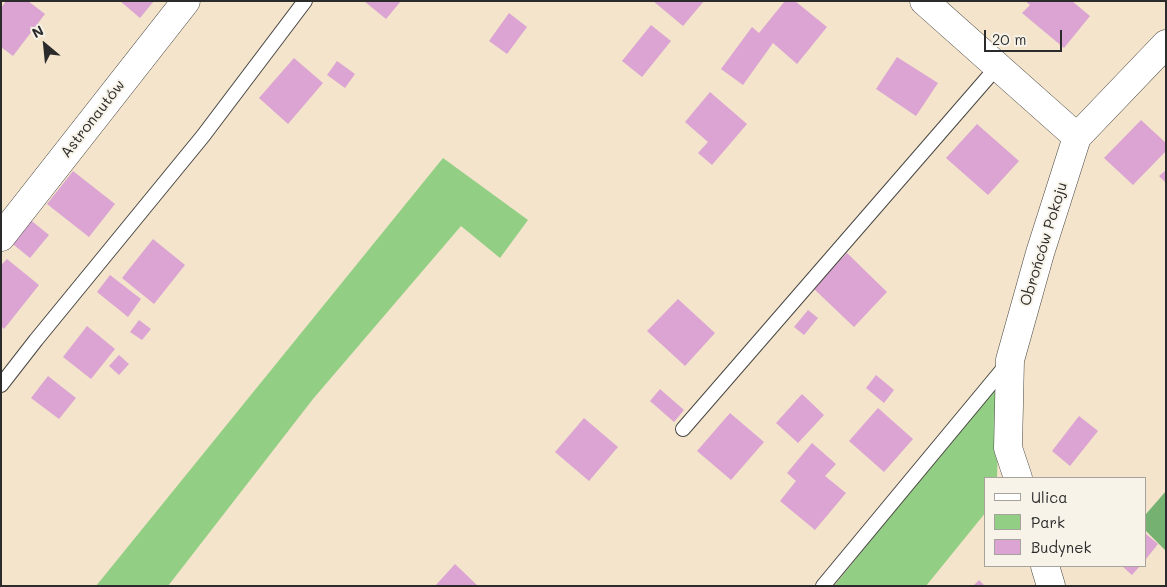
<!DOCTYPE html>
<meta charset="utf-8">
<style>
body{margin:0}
#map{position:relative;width:1167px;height:587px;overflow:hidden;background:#f3e4cb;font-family:Mali,sans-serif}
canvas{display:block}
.frame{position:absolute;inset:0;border:2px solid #2b2b2b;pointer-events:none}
.legend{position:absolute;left:984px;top:477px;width:162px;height:90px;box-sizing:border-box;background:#f7f3e8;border:1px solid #a5a39c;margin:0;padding:6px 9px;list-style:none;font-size:15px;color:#2b2b2b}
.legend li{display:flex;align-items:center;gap:10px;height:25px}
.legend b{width:25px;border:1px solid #a5a39c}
.north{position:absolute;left:20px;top:20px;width:50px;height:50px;-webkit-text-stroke:4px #f7f3e8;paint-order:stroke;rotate:332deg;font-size:14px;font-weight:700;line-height:20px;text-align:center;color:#2b2b2b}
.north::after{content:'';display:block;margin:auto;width:18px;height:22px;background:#2b2b2b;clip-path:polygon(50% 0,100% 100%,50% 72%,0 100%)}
.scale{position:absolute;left:984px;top:30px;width:78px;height:22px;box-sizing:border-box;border:2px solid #2b2b2b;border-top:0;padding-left:6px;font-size:15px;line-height:18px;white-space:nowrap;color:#2b2b2b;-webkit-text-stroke:4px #f7f3e8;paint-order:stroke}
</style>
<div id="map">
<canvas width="1167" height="587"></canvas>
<div class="frame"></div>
<ul class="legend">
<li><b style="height:6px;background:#fff"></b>Ulica</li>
<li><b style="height:14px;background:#92cf84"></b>Park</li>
<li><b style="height:14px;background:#dba4d3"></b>Budynek</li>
</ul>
<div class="north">N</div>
<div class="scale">20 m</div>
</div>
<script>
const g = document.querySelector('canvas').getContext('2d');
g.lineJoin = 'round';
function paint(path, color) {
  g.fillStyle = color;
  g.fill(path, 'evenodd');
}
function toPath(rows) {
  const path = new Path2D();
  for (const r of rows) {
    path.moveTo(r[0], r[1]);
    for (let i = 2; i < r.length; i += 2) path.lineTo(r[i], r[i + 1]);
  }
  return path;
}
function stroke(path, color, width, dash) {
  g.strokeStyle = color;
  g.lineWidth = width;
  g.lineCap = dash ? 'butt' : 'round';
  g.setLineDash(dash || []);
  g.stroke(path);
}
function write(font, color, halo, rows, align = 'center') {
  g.font = font + ' Mali,sans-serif';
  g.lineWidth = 4;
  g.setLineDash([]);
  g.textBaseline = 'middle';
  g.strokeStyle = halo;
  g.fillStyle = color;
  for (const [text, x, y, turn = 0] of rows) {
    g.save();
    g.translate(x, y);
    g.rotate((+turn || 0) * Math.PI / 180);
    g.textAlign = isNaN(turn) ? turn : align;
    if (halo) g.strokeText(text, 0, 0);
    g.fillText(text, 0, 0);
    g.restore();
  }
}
paint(toPath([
 [443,158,528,220,500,258,461,226,313,399,168,586,96,586],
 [1000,375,997,478,986,478,986,512,926,586,834,586,908,494]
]), '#92cf84');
paint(toPath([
 [1166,491,1166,551,1146,531,1146,514]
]), '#75b272');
paint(toPath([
 [6,1,28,1,45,14,13,56,1,47,1,8],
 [120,1,154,1,140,18],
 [364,1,401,1,386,19],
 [653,1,704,1,683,26],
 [785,1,795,1,827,27,797,64,773,43,743,85,721,69,752,27,759,33],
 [1025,1,1072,1,1090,16,1064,48,1022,13,1030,5],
 [509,13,527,27,507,54,489,41],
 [651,25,671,41,642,77,622,61],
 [897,57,938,83,916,116,876,89],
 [294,58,323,83,288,124,259,98],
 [337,61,355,74,345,88,327,75],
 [710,92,747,124,712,165,698,153,708,142,685,122],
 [1141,120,1166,143,1166,151,1133,185,1104,158],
 [977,124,1019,161,988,195,946,158],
 [1166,170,1166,183,1159,176],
 [73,171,115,204,89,237,47,204],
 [28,218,49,235,30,258,9,241],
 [153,239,185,265,154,304,122,278],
 [847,253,887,292,854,327,813,288],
 [7,259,39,285,4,329,1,326,1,265],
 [110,275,141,299,128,317,97,292],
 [678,299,715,333,685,366,647,331],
 [808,310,818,318,804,335,794,327],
 [139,320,151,329,142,340,130,332],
 [87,326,115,349,91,379,63,357],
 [119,355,129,364,119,375,109,366],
 [876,375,894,390,884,403,866,388],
 [48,376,76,398,59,419,31,398],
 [660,389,684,410,674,422,650,401],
 [802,394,824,415,798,443,776,423],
 [878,408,913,439,884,472,849,441],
 [730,413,764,442,731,480,697,451],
 [1079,416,1098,431,1070,466,1052,451],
 [584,418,618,447,589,481,555,452],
 [812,443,836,464,825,476,846,493,815,530,780,501,796,481,787,473],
 [1146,534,1158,544,1146,559],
 [455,564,478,586,435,586],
 [1122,566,1140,566,1132,575],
 [979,580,985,586,973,586]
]), '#dba4d3');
const service = toPath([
 [1,385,36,340,203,136,305,1],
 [683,429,997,67],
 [823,586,1008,363]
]);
const minor = toPath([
 [924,1,1077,137],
 [1,237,186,1],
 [1018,478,1008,448,1010,360,1040,253,1077,137,1166,44],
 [1045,566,1051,586]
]);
stroke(service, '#494743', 16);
stroke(minor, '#494743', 29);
stroke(service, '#fff', 14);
stroke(minor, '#fff', 28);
write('15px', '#2b2b2b', '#f7f3e8', [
 ["Astronautów",93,119,-52],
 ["Obrońców Pokoju",1044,244,-73]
]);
</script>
